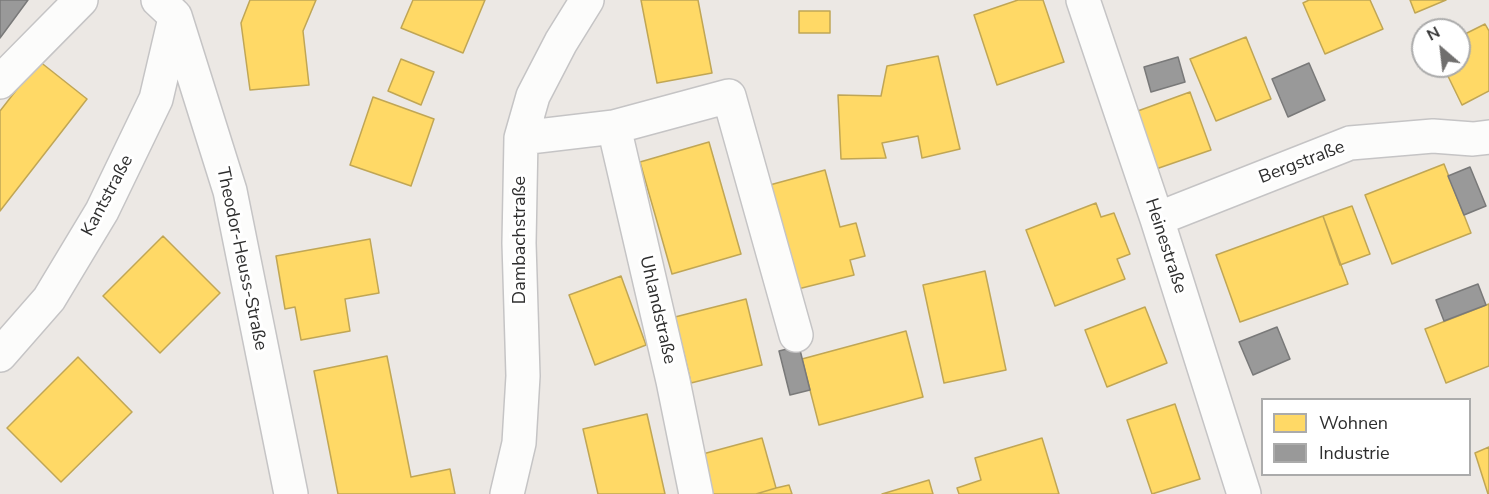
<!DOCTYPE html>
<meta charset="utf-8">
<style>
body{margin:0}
#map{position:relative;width:1489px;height:494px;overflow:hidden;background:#ece8e4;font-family:"Nunito Sans",sans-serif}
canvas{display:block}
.legend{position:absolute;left:1261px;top:398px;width:210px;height:78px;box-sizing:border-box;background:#fff;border:2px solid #ababab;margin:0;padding:8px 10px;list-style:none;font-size:18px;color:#2e2e2e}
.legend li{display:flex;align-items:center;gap:12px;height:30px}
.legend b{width:30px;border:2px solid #ababab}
.north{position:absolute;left:1411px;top:18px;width:60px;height:60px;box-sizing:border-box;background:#fff;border:2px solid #ababab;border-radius:50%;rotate:332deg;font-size:16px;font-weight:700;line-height:24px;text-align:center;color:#2e2e2e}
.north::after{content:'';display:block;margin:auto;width:21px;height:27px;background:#706f6e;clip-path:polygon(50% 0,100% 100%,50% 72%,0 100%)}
</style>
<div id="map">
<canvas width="1489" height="494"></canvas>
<ul class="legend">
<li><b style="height:16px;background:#ffd966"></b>Wohnen</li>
<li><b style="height:16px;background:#999"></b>Industrie</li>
</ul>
<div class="north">N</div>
</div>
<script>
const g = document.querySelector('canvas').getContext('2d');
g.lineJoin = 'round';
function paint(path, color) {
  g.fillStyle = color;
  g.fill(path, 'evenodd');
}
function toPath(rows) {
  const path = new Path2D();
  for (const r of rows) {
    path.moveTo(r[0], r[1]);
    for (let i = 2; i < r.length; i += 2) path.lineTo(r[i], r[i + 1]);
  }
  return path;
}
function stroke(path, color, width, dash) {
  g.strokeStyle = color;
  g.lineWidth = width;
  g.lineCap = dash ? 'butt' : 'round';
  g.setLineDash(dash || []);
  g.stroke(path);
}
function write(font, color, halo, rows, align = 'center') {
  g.font = font + ' "Nunito Sans",sans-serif';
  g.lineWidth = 6;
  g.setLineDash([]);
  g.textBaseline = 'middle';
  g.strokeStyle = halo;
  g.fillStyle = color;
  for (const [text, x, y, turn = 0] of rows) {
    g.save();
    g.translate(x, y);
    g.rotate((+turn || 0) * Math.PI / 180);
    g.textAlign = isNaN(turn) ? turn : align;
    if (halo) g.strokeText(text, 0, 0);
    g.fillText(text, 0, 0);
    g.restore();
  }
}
const homes = toPath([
 [250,0,316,0,303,31,309,85,250,90,241,23,250,0],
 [413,0,485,0,463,53,401,28,413,0],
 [641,0,698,0,712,73,657,83,641,0],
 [1018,0,1043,0,1064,62,997,85,974,15,1018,0],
 [1309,0,1370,0,1383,29,1325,54,1303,3,1309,0],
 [1410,0,1446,0,1415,13,1410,0],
 [799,11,830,11,830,33,799,33,799,11],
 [1485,24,1489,31,1489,91,1462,105,1443,66,1459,66,1459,37,1485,24],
 [1246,37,1271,99,1216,121,1190,59,1246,37],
 [938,56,960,149,922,158,918,136,882,143,886,158,841,159,838,95,881,96,887,66,938,56],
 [401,59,434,72,421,105,388,91,401,59],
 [39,61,87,99,0,211,0,111,39,61],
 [1190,92,1211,150,1156,169,1135,112,1190,92],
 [373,97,434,119,411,186,350,165,373,97],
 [709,142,741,254,672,274,640,162,709,142],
 [1444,164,1471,233,1392,264,1365,195,1444,164],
 [825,170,840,227,856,223,865,256,850,260,854,275,794,290,766,186,825,170],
 [1096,203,1101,217,1114,213,1130,254,1117,259,1125,279,1055,306,1026,230,1096,203],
 [1352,206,1370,254,1340,265,1323,216,1352,206],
 [1323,216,1348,284,1240,322,1216,255,1323,216],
 [163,236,220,293,160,353,103,296,163,236],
 [370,239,379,293,345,299,350,331,301,340,295,307,285,309,276,256,370,239],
 [985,271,1006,370,944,383,923,285,985,271],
 [621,276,646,345,595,365,569,295,621,276],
 [746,299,762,365,691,383,675,317,746,299],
 [1489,304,1489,366,1446,383,1425,329,1489,304],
 [1145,307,1167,363,1107,387,1085,330,1145,307],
 [906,331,923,397,819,425,802,359,906,331],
 [387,356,411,477,450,469,455,494,338,494,314,371,387,356],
 [78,357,132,412,61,482,7,428,78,357],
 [1175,404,1200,479,1152,494,1127,420,1175,404],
 [647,414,665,494,598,494,583,429,647,414],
 [762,438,776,488,756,494,709,494,699,455,762,438],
 [1042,438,1059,494,959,494,957,488,981,480,975,458,1042,438],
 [1489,447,1489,494,1488,494,1475,453,1489,447],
 [929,480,933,494,882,494,929,480],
 [789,485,792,494,756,494,776,488,789,485]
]);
paint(homes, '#ffd966');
stroke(homes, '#c0a655', 1.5);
const industry = toPath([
 [0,0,28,0,0,38,0,0],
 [1178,57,1185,82,1151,92,1144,67,1178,57],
 [1309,63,1325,100,1288,117,1272,79,1309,63],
 [1470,167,1486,206,1464,215,1448,176,1470,167],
 [1478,284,1486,305,1444,321,1436,300,1478,284],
 [1277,327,1290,359,1253,375,1239,342,1277,327],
 [799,346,810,390,790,395,779,351,799,346]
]);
paint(industry, '#999');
stroke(industry, '#797979', 1.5);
const minor = toPath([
 [158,0,175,16,230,191,291,494],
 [1083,0,1157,219,1244,494],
 [0,82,81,0],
 [614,127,673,381,696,494],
 [521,138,614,127,729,96,796,335],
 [1157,219,1350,143,1433,136,1473,139,1489,137],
 [0,355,49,299,102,211,156,99,175,18],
 [507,494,519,443,523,376,519,243,521,138,533,96,561,42,587,0]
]);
stroke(minor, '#c5c4c5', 36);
stroke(minor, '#fcfcfb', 33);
write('18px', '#2e2e2e', '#fff', [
 ["Bergstraße",1302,163,-21],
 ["Kantstraße",108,196,-62],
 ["Dambachstraße",521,240,-90],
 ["Heinestraße",1165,246,72],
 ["Theodor-Heuss-Straße",241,259,78],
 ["Uhlandstraße",657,310,77]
]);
</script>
